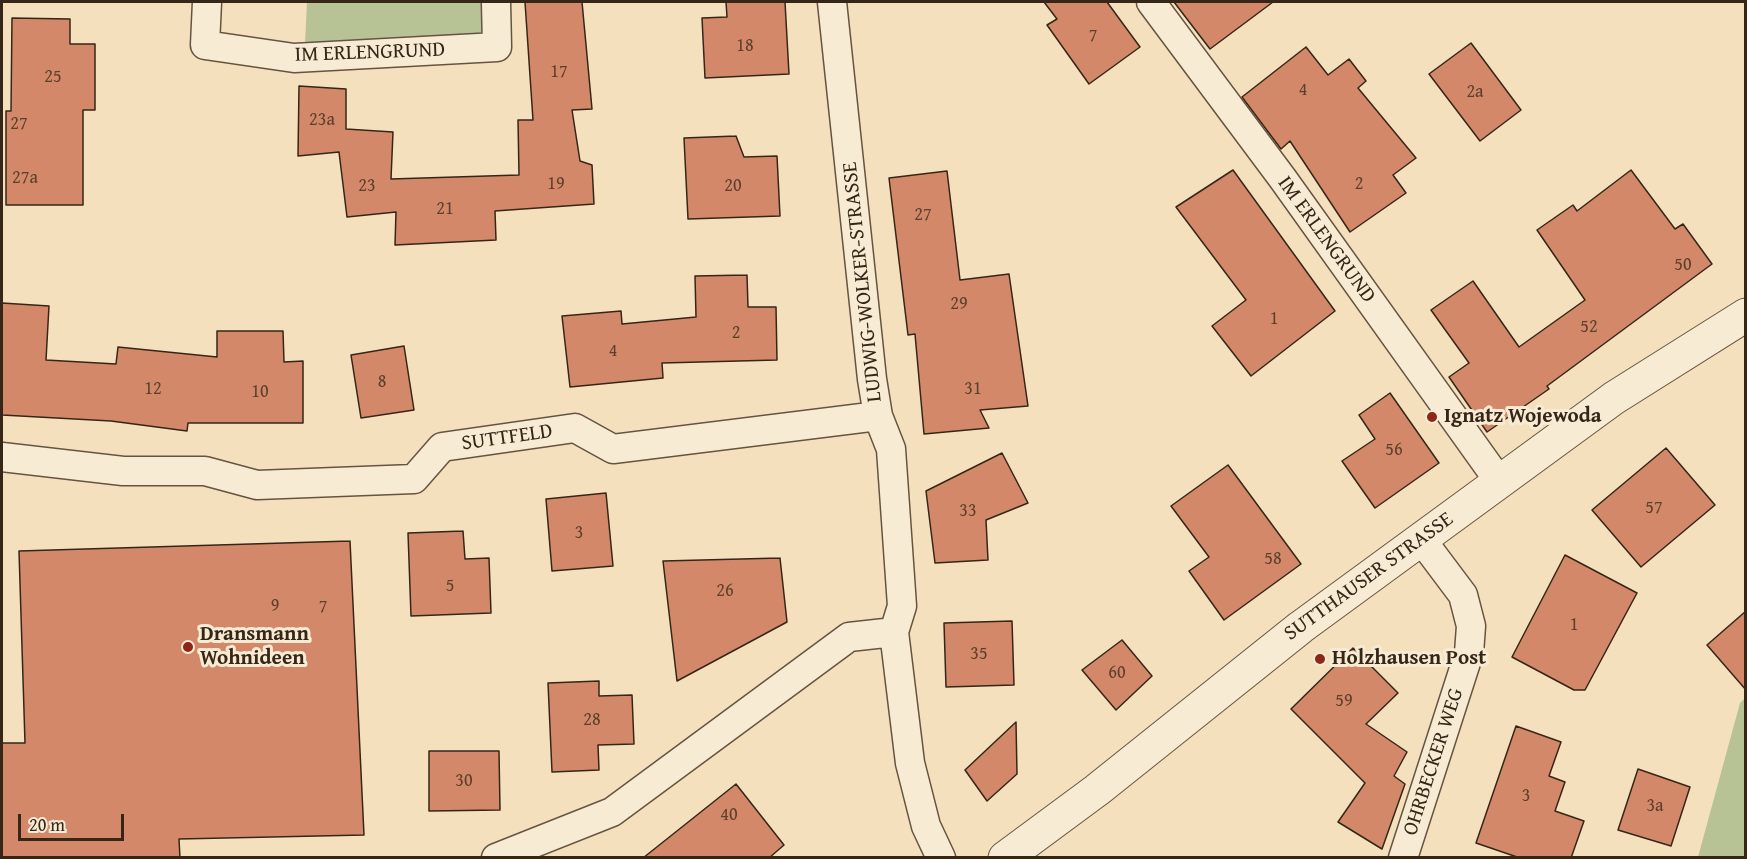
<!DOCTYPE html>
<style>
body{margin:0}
#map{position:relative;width:1747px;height:859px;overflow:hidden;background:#f5e0bd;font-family:"Gentium Book Plus",serif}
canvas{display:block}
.frame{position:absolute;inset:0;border:3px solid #352618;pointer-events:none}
.scale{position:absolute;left:18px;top:814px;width:106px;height:27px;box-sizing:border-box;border:3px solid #352618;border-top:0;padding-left:8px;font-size:18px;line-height:21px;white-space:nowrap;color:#352618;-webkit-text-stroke:4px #f8ebd4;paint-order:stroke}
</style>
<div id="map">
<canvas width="1747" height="859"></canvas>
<div class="frame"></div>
<div class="scale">20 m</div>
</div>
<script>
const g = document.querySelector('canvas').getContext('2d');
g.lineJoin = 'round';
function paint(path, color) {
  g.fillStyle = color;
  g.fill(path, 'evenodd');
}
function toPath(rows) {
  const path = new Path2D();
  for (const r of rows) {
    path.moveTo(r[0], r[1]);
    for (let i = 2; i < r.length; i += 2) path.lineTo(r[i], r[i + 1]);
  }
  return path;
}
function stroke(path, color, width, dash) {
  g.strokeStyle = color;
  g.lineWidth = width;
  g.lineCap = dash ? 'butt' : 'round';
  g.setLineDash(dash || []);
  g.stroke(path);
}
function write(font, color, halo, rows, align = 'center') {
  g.font = font + ' "Gentium Book Plus",serif';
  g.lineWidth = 6;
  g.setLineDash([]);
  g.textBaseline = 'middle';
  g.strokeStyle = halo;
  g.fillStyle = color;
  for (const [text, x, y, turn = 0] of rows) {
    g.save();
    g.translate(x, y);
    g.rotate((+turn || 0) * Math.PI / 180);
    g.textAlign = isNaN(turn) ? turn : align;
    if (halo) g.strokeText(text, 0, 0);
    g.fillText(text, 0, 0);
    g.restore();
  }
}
paint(toPath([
 [307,2,484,2,485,37,305,43],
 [1745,698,1745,857,1698,857,1740,703]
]), '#b7c394');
const building = toPath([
 [525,2,582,2,592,109,572,110,580,161,592,165,594,204,495,211,496,240,395,245,396,212,347,217,339,152,298,156,299,86,346,89,346,129,393,132,391,179,519,175,518,120,533,120,525,2],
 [726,2,785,2,789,74,705,78,702,18,727,17,726,2],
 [1044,2,1107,2,1140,47,1089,84,1047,25,1057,19,1044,2],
 [1174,2,1273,2,1210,49,1174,2],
 [12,18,70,19,70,44,95,44,95,110,83,110,83,205,6,205,6,111,11,111,12,18],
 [1471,43,1521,110,1480,141,1429,74,1471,43],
 [1306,47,1328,75,1349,59,1366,81,1358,88,1416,158,1393,175,1406,193,1350,232,1290,141,1281,149,1242,97,1306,47],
 [736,136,744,157,777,156,780,216,688,219,684,138,736,136],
 [1233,170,1335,311,1251,376,1212,326,1246,300,1176,207,1233,170],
 [1631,170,1675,229,1683,224,1712,264,1547,386,1549,389,1487,432,1449,377,1469,363,1431,310,1473,281,1519,347,1585,300,1537,230,1573,205,1577,211,1631,170],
 [947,171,960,280,1009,274,1028,406,980,410,989,428,924,434,915,334,908,335,889,178,947,171],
 [747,275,748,307,776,307,777,360,662,363,663,378,570,387,562,316,621,311,622,324,696,317,695,276,747,275],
 [2,303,49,306,46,360,116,364,118,347,217,357,217,331,283,331,284,362,303,361,303,423,188,423,187,431,111,421,2,415,2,303],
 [404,346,414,410,361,418,351,355,404,346],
 [1390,393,1439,463,1375,508,1342,461,1375,439,1359,415,1390,393],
 [1666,448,1715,505,1641,567,1592,510,1666,448],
 [1002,453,1028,503,986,520,988,560,935,563,926,491,1002,453],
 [1228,465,1301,564,1224,620,1189,571,1209,557,1171,506,1228,465],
 [606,493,613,566,552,571,546,499,606,493],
 [463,531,465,559,489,558,491,613,411,616,408,533,463,531],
 [350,541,364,835,179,839,180,858,2,858,2,743,25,743,19,551,350,541],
 [1565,555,1637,593,1585,690,1574,690,1512,657,1565,555],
 [780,558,787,622,677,681,663,561,780,558],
 [1746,611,1746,690,1707,645,1746,611],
 [1012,621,1014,685,946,687,944,623,1012,621],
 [1122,640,1152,676,1116,710,1082,670,1122,640],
 [1353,648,1398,693,1366,724,1407,752,1394,776,1405,784,1382,849,1338,822,1365,783,1291,709,1353,648],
 [599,681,599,696,632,695,634,744,598,745,599,770,552,772,548,683,599,681],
 [1016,722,1017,774,987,801,965,770,1016,722],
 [1516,726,1561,742,1549,776,1565,782,1555,811,1584,821,1571,858,1520,858,1476,843,1516,726],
 [429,751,499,751,500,810,429,811,429,751],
 [1638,769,1690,787,1671,846,1618,830,1638,769],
 [736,784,784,845,769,858,643,858,736,784]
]);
paint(building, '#d38969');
stroke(building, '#352618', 1.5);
const minor = toPath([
 [207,2,205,45,294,58,497,47,496,2],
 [832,2,872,379,878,416,891,449,902,606,894,632,910,763,926,826,941,858],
 [1151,2,1283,179,1499,481],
 [2,457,123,471,205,471,257,485,414,479,442,447,575,428,613,449,878,416],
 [496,858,612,812,849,637,894,632],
 [1403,858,1469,653,1471,626,1463,595,1421,539]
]);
const tertiary = toPath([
 [1005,858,1097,790,1301,627,1614,398,1746,315]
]);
stroke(minor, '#655441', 31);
stroke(tertiary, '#655441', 35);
stroke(minor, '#f8ebd4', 28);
stroke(tertiary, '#f8ebd4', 33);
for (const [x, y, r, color] of [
 [1432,417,6,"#8f2418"],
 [188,647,6,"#8f2418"],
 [1320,659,6,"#8f2418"]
]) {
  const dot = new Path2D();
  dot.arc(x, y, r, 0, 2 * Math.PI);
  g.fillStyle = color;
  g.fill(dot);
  stroke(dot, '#f8ebd4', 2);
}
write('18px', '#5c3f2c', null, [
 ["7",1093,36],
 ["18",745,46],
 ["17",559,72],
 ["25",53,77],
 ["4",1303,90],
 ["2a",1475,92],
 ["23a",322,120],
 ["27",19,124],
 ["27a",25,178],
 ["19",556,184],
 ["2",1359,184],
 ["23",367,186],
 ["20",733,186],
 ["21",445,209],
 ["27",923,215],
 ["50",1683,265],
 ["29",959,304],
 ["1",1274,319],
 ["52",1589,327],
 ["2",736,333],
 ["4",613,351],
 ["8",382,382],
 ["12",153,389],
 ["31",973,389],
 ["10",260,392],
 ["56",1394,450],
 ["57",1654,508],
 ["33",968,511],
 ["3",579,533],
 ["58",1273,559],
 ["5",450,586],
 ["26",725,591],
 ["9",275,606],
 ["7",323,607],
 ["1",1574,625],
 ["35",979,654],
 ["60",1117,673],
 ["59",1344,701],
 ["28",592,720],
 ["30",464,781],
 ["3",1526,796],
 ["3a",1655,806],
 ["40",729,815]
]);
write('21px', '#352618', '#f8ebd4', [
 ["IM ERLENGRUND",370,53,-2],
 ["IM ERLENGRUND",1326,240,54],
 ["LUDWIG-WOLKER-STRASSE",863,282,-96],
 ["SUTTFELD",507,438,-8],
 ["SUTTHAUSER STRASSE",1369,577,-36],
 ["OHRBECKER WEG",1434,762,-72]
]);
write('bold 21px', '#352618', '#f8ebd4', [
 ["Ignatz Wojewoda",1444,417],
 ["Dransmann",200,635],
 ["Wohnideen",200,659],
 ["Holzhausen Post",1332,659]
], 'left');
</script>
